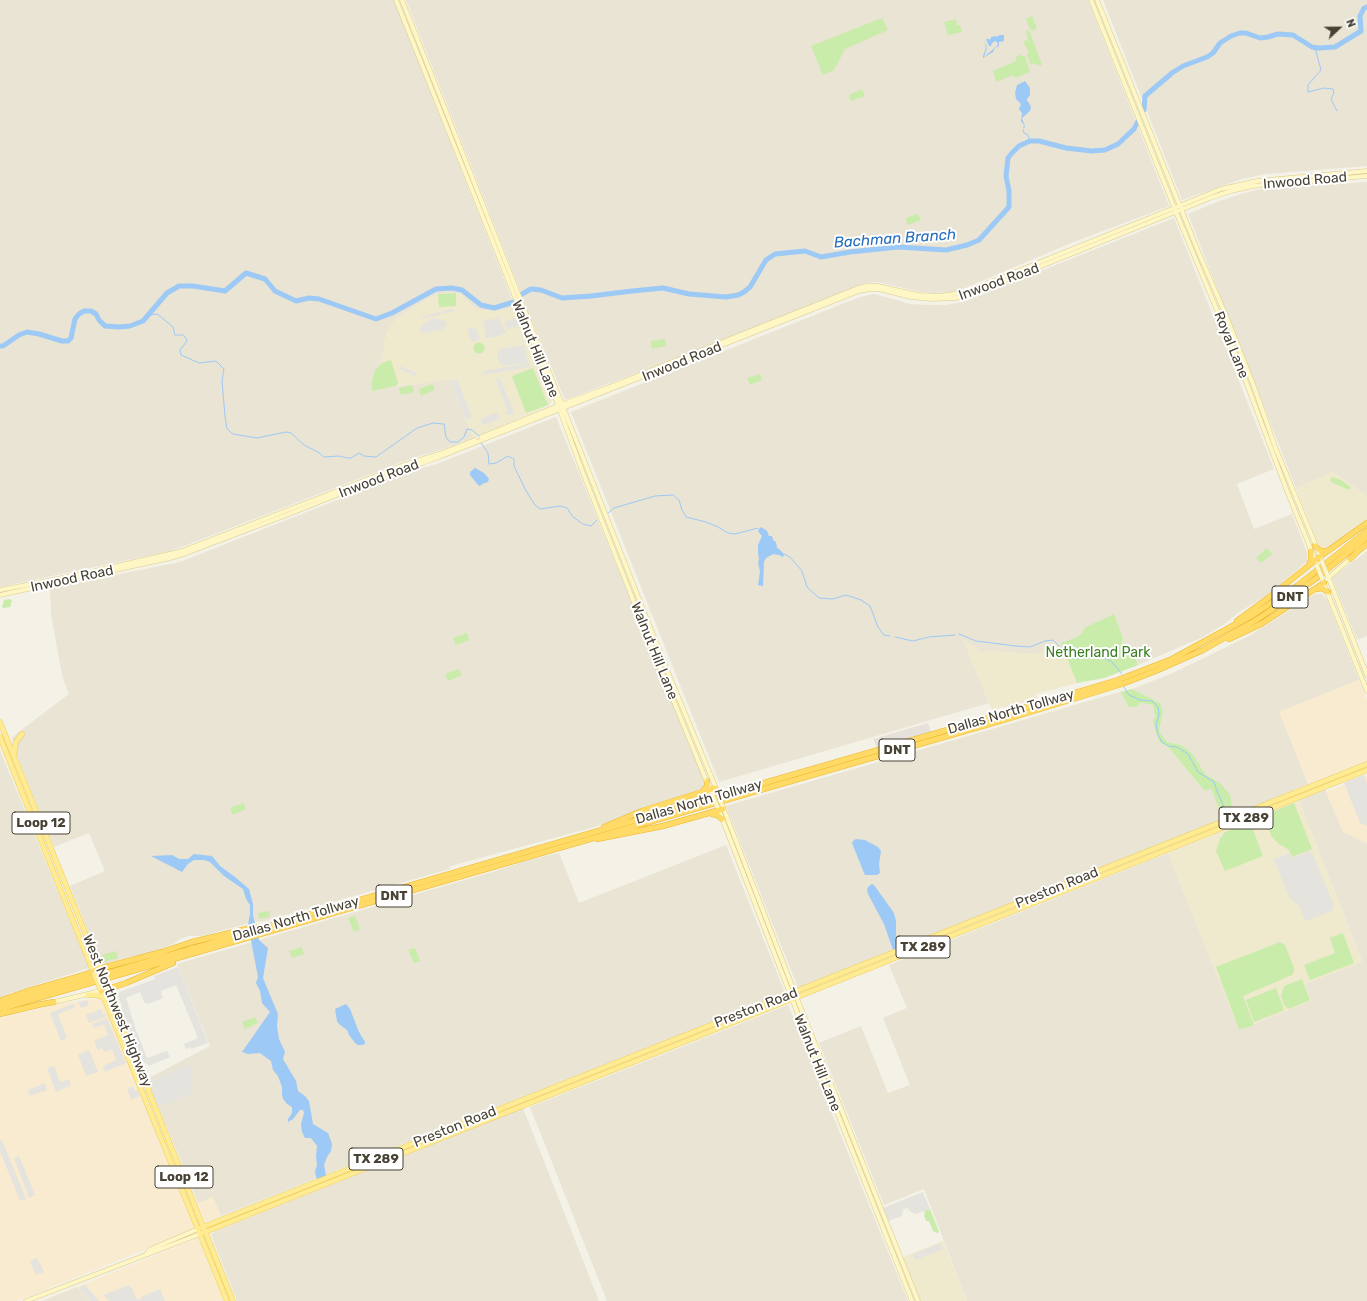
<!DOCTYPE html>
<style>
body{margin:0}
#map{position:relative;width:1367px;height:1301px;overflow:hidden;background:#f4f1e6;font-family:Rubik,sans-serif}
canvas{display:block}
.north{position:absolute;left:1319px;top:8px;width:40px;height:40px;-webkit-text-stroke:3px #fff;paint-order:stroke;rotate:68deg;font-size:11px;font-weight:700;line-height:16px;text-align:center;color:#484234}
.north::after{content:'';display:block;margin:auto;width:14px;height:18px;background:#484234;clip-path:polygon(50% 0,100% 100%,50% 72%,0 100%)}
</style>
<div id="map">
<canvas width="1367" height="1301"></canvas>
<div class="north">N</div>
</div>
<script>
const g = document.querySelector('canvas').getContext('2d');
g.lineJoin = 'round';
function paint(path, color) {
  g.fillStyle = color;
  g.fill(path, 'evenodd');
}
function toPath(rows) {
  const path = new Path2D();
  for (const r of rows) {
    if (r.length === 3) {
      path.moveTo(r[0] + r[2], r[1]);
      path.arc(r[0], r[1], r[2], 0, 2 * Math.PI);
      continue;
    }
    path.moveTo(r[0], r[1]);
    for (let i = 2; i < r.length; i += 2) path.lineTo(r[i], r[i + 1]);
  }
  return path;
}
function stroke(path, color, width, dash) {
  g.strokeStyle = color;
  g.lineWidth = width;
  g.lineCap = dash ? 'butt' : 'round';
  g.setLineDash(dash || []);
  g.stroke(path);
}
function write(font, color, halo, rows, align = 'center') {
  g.font = font + ' Rubik,sans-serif';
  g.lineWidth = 4;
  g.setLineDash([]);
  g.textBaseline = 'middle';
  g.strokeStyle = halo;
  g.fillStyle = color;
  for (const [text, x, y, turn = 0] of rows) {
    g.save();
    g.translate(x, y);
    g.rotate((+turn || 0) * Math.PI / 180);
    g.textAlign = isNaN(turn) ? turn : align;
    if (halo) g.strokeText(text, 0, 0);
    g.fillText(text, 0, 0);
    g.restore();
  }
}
paint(toPath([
 [0,0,394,0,515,307,498,311,479,310,469,303,460,293,438,294,423,302,396,318,384,342,384,351,379,366,373,375,372,389,372,391,396,386,420,384,450,379,473,438,443,449,407,460,184,546,170,551,0,587],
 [406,0,1088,0,1169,206,1071,243,965,288,951,292,935,293,921,292,878,282,866,283,852,288,695,351,565,400,535,328],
 [1103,0,1367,0,1367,166,1265,174,1242,179,1182,200],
 [1367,182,1367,496,1333,472,1296,488,1188,214,1217,202,1241,194,1261,189],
 [1174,218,1274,469,1237,484,1254,529,1292,514,1307,553,1307,561,1269,594,1239,612,1223,625,1203,637,1138,665,1131,646,1127,648,1124,646,1114,615,1084,628,1083,632,1077,637,1037,654,987,651,982,653,963,639,989,703,719,782,571,412,860,297,875,294,910,304,928,305,946,305,963,302],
 [556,417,706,785,704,789,652,805,598,826,454,865,449,867,450,869,264,921,253,922,202,936,189,936,180,939,173,944,152,953,128,957,105,964,100,960,70,886,105,871,89,833,54,847,19,761,12,737,69,694,63,678,57,648,51,613,50,588,180,562,406,473,437,464],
 [1367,551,1367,636,1357,640,1332,578],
 [1315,594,1322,594,1327,600,1359,680,1280,712,1308,784,1234,815,1220,783,1206,775,1191,752,1181,745,1167,742,1159,731,1163,711,1160,703,1132,689,1171,674,1249,636],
 [1120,692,1129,707,1140,703,1153,705,1157,733,1160,743,1168,747,1205,790,1211,787,1223,820,798,988,726,806],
 [0,750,89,968,10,993,0,1000],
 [1325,789,1343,832,1367,843,1367,1301,967,1301,924,1189,884,1205,819,1043,861,1026,888,1093,910,1085,883,1018,907,1008,889,965,1168,853,1239,1030,1311,1001,1305,984,1362,961,1299,800],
 [726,845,785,993,221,1216,213,1197,198,1203,147,1079,210,1046,177,964,499,870,526,861,559,853,579,903],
 [788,1005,908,1301,607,1301,530,1107],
 [523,1108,599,1301,237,1301,211,1235,214,1232],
 [77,1287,89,1301,42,1301]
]), '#e9e4d3');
paint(toPath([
 [1359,680,1367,700,1367,761,1308,784,1279,712],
 [1367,776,1367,843,1343,832,1326,792],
 [101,998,149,1112,196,1229,17,1301,0,1301,0,1018,59,1004],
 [213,1197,221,1216,206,1222,198,1203],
 [198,1238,224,1301,89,1301,77,1287]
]), '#f8ebcf');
paint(toPath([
 [928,723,931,732,877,748,873,739]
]), '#e6e2db');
paint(toPath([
 [456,293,460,293,469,303,479,310,498,311,515,307,552,400,550,405,473,438,450,379,420,384,396,386,372,391,373,375,379,366,384,351,384,342,387,331,396,318,438,294],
 [1333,472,1367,496,1367,520,1327,548,1323,548,1318,544,1296,488],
 [962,638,982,653,987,651,1037,654,1061,643,1077,683,1036,694,1037,699,992,710],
 [1299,800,1362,962,1305,984,1311,1001,1239,1030,1168,853],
 [943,1241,967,1301,920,1301,904,1261,903,1257]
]), '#efe9ce');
paint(toPath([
 [1032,16,1037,28,1032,31,1030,29,1026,19],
 [882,18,888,30,845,49,834,70,823,75,811,46],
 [956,19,957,25,960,25,962,32,948,35,944,22],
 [1029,30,1042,65,1039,66,1038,64,1035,65,1035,63,1031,65,1027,55,1029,52,1023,42,1028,40,1026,31],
 [1020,54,1021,56,1025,56,1030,72,1015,78,1013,75,996,82,993,71,1016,61,1016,57],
 [862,89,865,96,851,101,849,95],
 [917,214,918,215,921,220,908,225,907,224,906,218],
 [456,293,456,306,439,307,438,294],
 [665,339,666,346,652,349,651,341],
 [479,348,5.5],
 [391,360,398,383,396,386,372,391,372,380,375,370,382,363],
 [533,368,548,405,526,413,512,376],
 [760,374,762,380,750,385,747,378],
 [432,384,435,390,421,396,419,389],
 [412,385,414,392,401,395,399,388],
 [1332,477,1341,480,1351,487,1349,490,1331,482,1330,479],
 [1267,548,1272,554,1261,563,1256,558],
 [10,599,12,601,10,607,4,608,2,607,4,600],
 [1114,614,1123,638,1122,642,1124,646,1127,648,1131,646,1138,665,1104,678,1077,683,1061,643,1077,637,1083,632,1084,628],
 [467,633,469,640,456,645,453,638],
 [459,669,462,675,448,681,445,674],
 [1132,689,1160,703,1163,711,1159,731,1167,742,1181,745,1191,752,1206,775,1220,783,1230,795,1232,806,1230,807,1234,815,1223,820,1211,788,1205,791,1168,747,1160,743,1153,722,1155,717,1153,705,1140,703,1136,707,1129,707,1120,692],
 [243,803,246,809,233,815,230,808],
 [1294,803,1312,849,1292,857,1289,850,1279,844,1272,837,1263,816],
 [1250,822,1263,856,1225,871,1216,851,1220,839,1225,832],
 [269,911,270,917,259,919,258,913],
 [355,916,360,929,354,932,348,918],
 [1343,933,1354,963,1310,980,1304,965,1335,953,1330,938],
 [1280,942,1285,945,1294,968,1294,972,1292,975,1243,996,1254,1025,1239,1030,1216,967],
 [302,947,304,954,292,958,289,951],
 [415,948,420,961,414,963,408,950],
 [116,951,118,958,104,962,102,955],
 [1302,979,1310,1000,1289,1009,1284,1005,1281,996,1284,986],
 [1276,988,1284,1010,1254,1022,1246,1000],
 [255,1017,258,1023,245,1029,242,1022],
 [930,1209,939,1232,937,1233,933,1231,929,1221,926,1221,924,1215,925,1214,924,1211]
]), '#c9ecab');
paint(toPath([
 [453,309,454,311,423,319,422,317,439,312,443,314,443,311],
 [435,318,443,321,445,320,447,326,445,326,445,328,436,332,435,330,425,334,425,332,421,333,419,328,423,326,422,324],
 [499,318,506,333,496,337,486,338,483,321],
 [516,318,519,325,507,330,504,322],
 [475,327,480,339,472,342,467,329],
 [524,345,528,363,502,366,501,363,499,364,497,352,499,351,499,349],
 [526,364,530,364,530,367,482,375,484,371],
 [401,366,417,373,416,376,400,369],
 [500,378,514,413,507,415,506,413,508,412,496,380],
 [457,379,472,417,466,420,451,381],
 [497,412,500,419,483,425,480,419],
 [1364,775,1367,783,1367,826,1360,823,1344,783],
 [1308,851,1313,855,1334,906,1332,911,1305,921,1299,905,1290,898,1287,893,1274,859,1290,853,1292,858],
 [178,967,208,1043,191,1049,190,1047,186,1049,184,1044,198,1038,176,985,161,991,163,998,148,1004,147,1003,145,1003,140,992,126,998,135,1027,147,1058,167,1051,170,1057,149,1066,147,1064,140,1060,127,1027,121,1004,122,1003,120,1002,117,993,155,979,154,976],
 [87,1000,89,1005,81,1008,78,1002],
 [73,1004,75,1007,58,1014,67,1038,61,1041,50,1013],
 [101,1009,103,1014,106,1014,107,1016,89,1023,86,1015],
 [107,1018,126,1063,105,1072,103,1066,116,1060,112,1049,104,1052,102,1048,98,1050,94,1041,108,1035,104,1024,94,1028,92,1024],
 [89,1050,98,1072,86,1076,78,1055],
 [190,1064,193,1093,158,1107,149,1084,150,1081],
 [54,1066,60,1082,69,1079,71,1085,56,1092,47,1068],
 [45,1083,47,1090,30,1096,28,1090],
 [133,1087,135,1091,138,1090,140,1096,131,1100,127,1089],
 [0,1140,2,1140,26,1199,20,1201,0,1151],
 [19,1156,35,1195,29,1198,14,1158],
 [923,1192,930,1209,916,1214,911,1212,907,1208,903,1209,902,1216,888,1221,883,1208],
 [941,1243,943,1249,915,1260,913,1254],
 [37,1258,44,1272,36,1275,30,1261],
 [84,1284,99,1301,90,1301,79,1289],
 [128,1285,132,1288,137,1300,141,1298,141,1297,160,1289,165,1301,109,1301,104,1295]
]), '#e5e3de');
paint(toPath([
 [999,35,1004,35,1004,41,999,42,999,46,995,48,993,52,983,58,983,56,986,48,984,40,987,48,984,57,998,45,997,42,995,41,992,43,991,46,989,46,986,39,989,39,990,40,991,37,996,36,998,37],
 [1025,81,1030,88,1030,95,1027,99,1027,101,1029,103,1031,107,1030,111,1022,118,1025,127,1023,129,1024,125,1021,121,1022,113,1019,109,1021,104,1016,99,1015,93,1017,85],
 [475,468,484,473,489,479,488,482,482,484,480,486,478,485,470,475,470,472],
 [761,527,767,531,769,536,772,536,773,540,776,542,777,548,779,549,784,554,783,557,779,555,773,554,766,558,764,562,763,586,758,585,760,572,758,562,759,560,758,552,758,545,762,536,758,531],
 [856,839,865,840,878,847,881,851,879,864,880,873,877,875,865,875,864,873,852,843,854,840],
 [194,854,212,856,220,866,235,877,249,889,253,904,253,915,259,940,268,948,263,978,278,1014,277,1026,279,1039,285,1052,283,1059,296,1081,298,1091,305,1096,309,1101,313,1124,328,1133,332,1144,331,1151,327,1157,324,1165,326,1176,317,1180,315,1172,317,1165,316,1157,317,1146,311,1138,305,1138,302,1132,301,1124,304,1113,303,1110,300,1110,293,1119,288,1122,288,1119,292,1113,292,1107,287,1104,283,1099,282,1094,282,1087,278,1076,273,1070,271,1061,260,1053,248,1054,242,1052,270,1012,262,1003,260,991,256,983,258,977,248,925,250,914,250,905,246,899,243,889,224,876,210,862,204,860,194,860,188,864,182,872,151,856,172,855,179,859,188,859],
 [872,884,874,885,894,913,896,921,896,934,899,947,893,950,884,924,868,894,867,889,869,886],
 [346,1004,350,1009,359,1032,365,1042,365,1044,362,1045,358,1045,355,1043,349,1035,347,1030,339,1024,337,1021,335,1009]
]), '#9dc9f6');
stroke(toPath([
 [1315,48,1321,70,1308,85,1308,92,1324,88,1333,89,1334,93,1331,99,1337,111],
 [1023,130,1024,133,1028,135,1030,141],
 [148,315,157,314,160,316,173,327,175,335,183,335,186,338,187,341,180,350,181,355,199,363,216,361,224,369,222,381,225,416,227,429,233,434,257,438,286,432,291,433,304,445,318,452,324,457,339,456,347,458,351,458,359,453,364,456,376,457,417,428,433,423,444,424,446,437,450,442,458,442,464,437,467,429,472,430,479,436],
 [481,443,488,453,489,464,496,463,508,456,514,459,514,466,526,491,535,505,540,509,560,506,567,508,573,517,583,524,591,526,597,520],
 [608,513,614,508,655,496,673,495,679,500,682,510,686,517,706,522,718,527,728,533,735,534,758,528,760,530],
 [784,554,790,557,802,571,807,587,819,598,833,599,846,595,861,600,870,606,878,627,884,635,890,636],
 [959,634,976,641,1016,646,1030,647,1045,641,1053,640,1060,647,1068,649,1074,658,1078,659,1082,653,1087,651,1091,651,1097,654,1112,662,1122,674],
 [895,637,913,641,929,637,955,635],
 [1124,687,1129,695,1140,700,1152,701,1158,707,1159,715,1156,725,1158,735,1162,742,1168,746,1177,747,1188,754,1198,772,1214,782,1218,794,1227,813]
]), '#9dc9f6', 1);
stroke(toPath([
 [1144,110,1145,96,1172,73,1183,66,1207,57,1213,53,1220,43,1231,36,1240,33,1246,33,1260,38,1268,37,1278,34,1293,35,1312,47,1318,48,1335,47,1361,31,1360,16,1364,8,1367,7],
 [522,294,531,289,541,290,562,298,591,296,632,291,663,288,689,294,726,297,738,295,744,292,750,287,766,260,775,254,805,251,821,257,850,252,898,247,946,250,967,245,979,240,1009,207,1009,191,1006,176,1008,158,1012,153,1019,146,1030,141,1039,141,1066,148,1092,151,1105,150,1118,144,1134,129,1138,121],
 [0,346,3,346,19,335,27,332,39,334,62,341,68,341,71,338,75,319,79,314,84,311,91,311,96,314,99,320,105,326,119,327,130,326,143,321,167,293,179,286,193,286,225,291,246,273,265,279,275,291,296,301,309,298,319,299,376,319,392,313,436,289,452,288,462,290,481,305,494,308,514,302]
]), '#9dc9f6', 5);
const secondary = toPath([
 [396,0,557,402,581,468,656,658,711,792],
 [402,0,669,675,718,793],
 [1091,0,1176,212,1239,363,1287,491,1316,562],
 [1097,0,1198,251,1227,318,1253,384,1276,449,1321,558],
 [481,437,555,407,607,388,858,288,867,286,878,286,918,295,940,296,966,292,1221,189,1257,181,1367,171],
 [95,571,182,551,404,465,442,453,475,440],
 [1327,574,1367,675],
 [1327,579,1350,559],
 [1323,582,1367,691],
 [0,590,88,573],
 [0,595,170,558,184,554,289,514,382,477,439,457,859,291,870,289,879,289,911,297,932,299,955,298,967,296,1210,198,1231,191,1253,186,1367,176],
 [721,802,798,1001,918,1301],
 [718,808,792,999,912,1301],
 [54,1002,101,991],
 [147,1253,151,1249,198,1229],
 [26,1301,200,1234]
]);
const primary = toPath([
 [0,722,101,972],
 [0,737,94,974],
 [14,754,16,742,22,734],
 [107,987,233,1301],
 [100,988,227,1301],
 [88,995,96,995,104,997],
 [198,1229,1367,764],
 [200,1234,1049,897,1367,770]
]);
const motorway = toPath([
 [1315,546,1321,551,1328,551],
 [1350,559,1359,550,1367,544],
 [1309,565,1311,559,1311,551],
 [1317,589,1322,588,1328,592],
 [1237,621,1267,599,1322,555,1367,523],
 [1229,639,1261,624,1324,583],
 [703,791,707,786,707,781],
 [712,814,717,815,722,819],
 [604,827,642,811,715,788],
 [597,839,663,826,723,809],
 [101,991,126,983,173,963],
 [2,1000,25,992,84,975,102,968,162,952,192,942,255,927],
 [0,1004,1082,691,1118,680,1172,659,1253,615,1297,586,1367,531],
 [0,1009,1003,720,1122,684,1158,670,1203,650,1258,619,1318,577,1367,537],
 [0,1014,42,1004,54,1002]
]);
stroke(secondary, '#d8cc91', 5);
stroke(primary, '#eecf5a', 5.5);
stroke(motorway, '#ebb62a', 6);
stroke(secondary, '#fff6c5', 4);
stroke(primary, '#ffeb94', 4.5);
stroke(motorway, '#ffda66', 5);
const secondaryBridge = toPath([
 [1322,562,1327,574],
 [1317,566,1322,578],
 [718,793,721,802],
 [712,794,717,806]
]);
const primaryBridge = toPath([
 [101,972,107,987],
 [94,974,100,988]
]);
stroke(secondaryBridge, '#d8cc91', 5, []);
stroke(primaryBridge, '#eecf5a', 5.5, []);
stroke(secondaryBridge, '#fff6c5', 4);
stroke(primaryBridge, '#ffeb94', 4.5);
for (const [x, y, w] of [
 [1290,597,36],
 [897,750,36],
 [1246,818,54],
 [41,823,58],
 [394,896,36],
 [923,947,54],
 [376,1159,54],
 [184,1177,58]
]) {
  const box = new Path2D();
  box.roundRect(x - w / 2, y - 11, w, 22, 3);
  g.fillStyle = '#fff';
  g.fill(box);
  stroke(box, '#484234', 1);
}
write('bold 13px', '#484234', null, [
 ["DNT",1290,597],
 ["DNT",897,750],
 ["TX 289",1246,818],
 ["Loop 12",41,823],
 ["DNT",394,896],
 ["TX 289",923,947],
 ["TX 289",376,1159],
 ["Loop 12",184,1177]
]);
write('14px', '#484234', '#fff', [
 ["Inwood Road",1305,181,-5],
 ["Inwood Road",999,282,-20],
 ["Royal Lane",1231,345,68],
 ["Walnut Hill Lane",535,349,68],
 ["Inwood Road",682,362,-22],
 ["Inwood Road",379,479,-21],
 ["Inwood Road",72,579,-12],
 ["Walnut Hill Lane",654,651,68],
 ["Dallas North Tollway",1011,712,-16],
 ["Dallas North Tollway",699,802,-16],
 ["Preston Road",1057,888,-22],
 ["Dallas North Tollway",296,919,-16],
 ["Preston Road",756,1008,-21],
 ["West Northwest Highway",117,1011,68],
 ["Walnut Hill Lane",817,1063,68],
 ["Preston Road",455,1127,-22]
]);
write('14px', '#3d7f22', '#fff', [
 ["Netherland Park",1098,653]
]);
write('italic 15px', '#246ebd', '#fff', [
 ["Bachman Branch",895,239,-4]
]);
</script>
